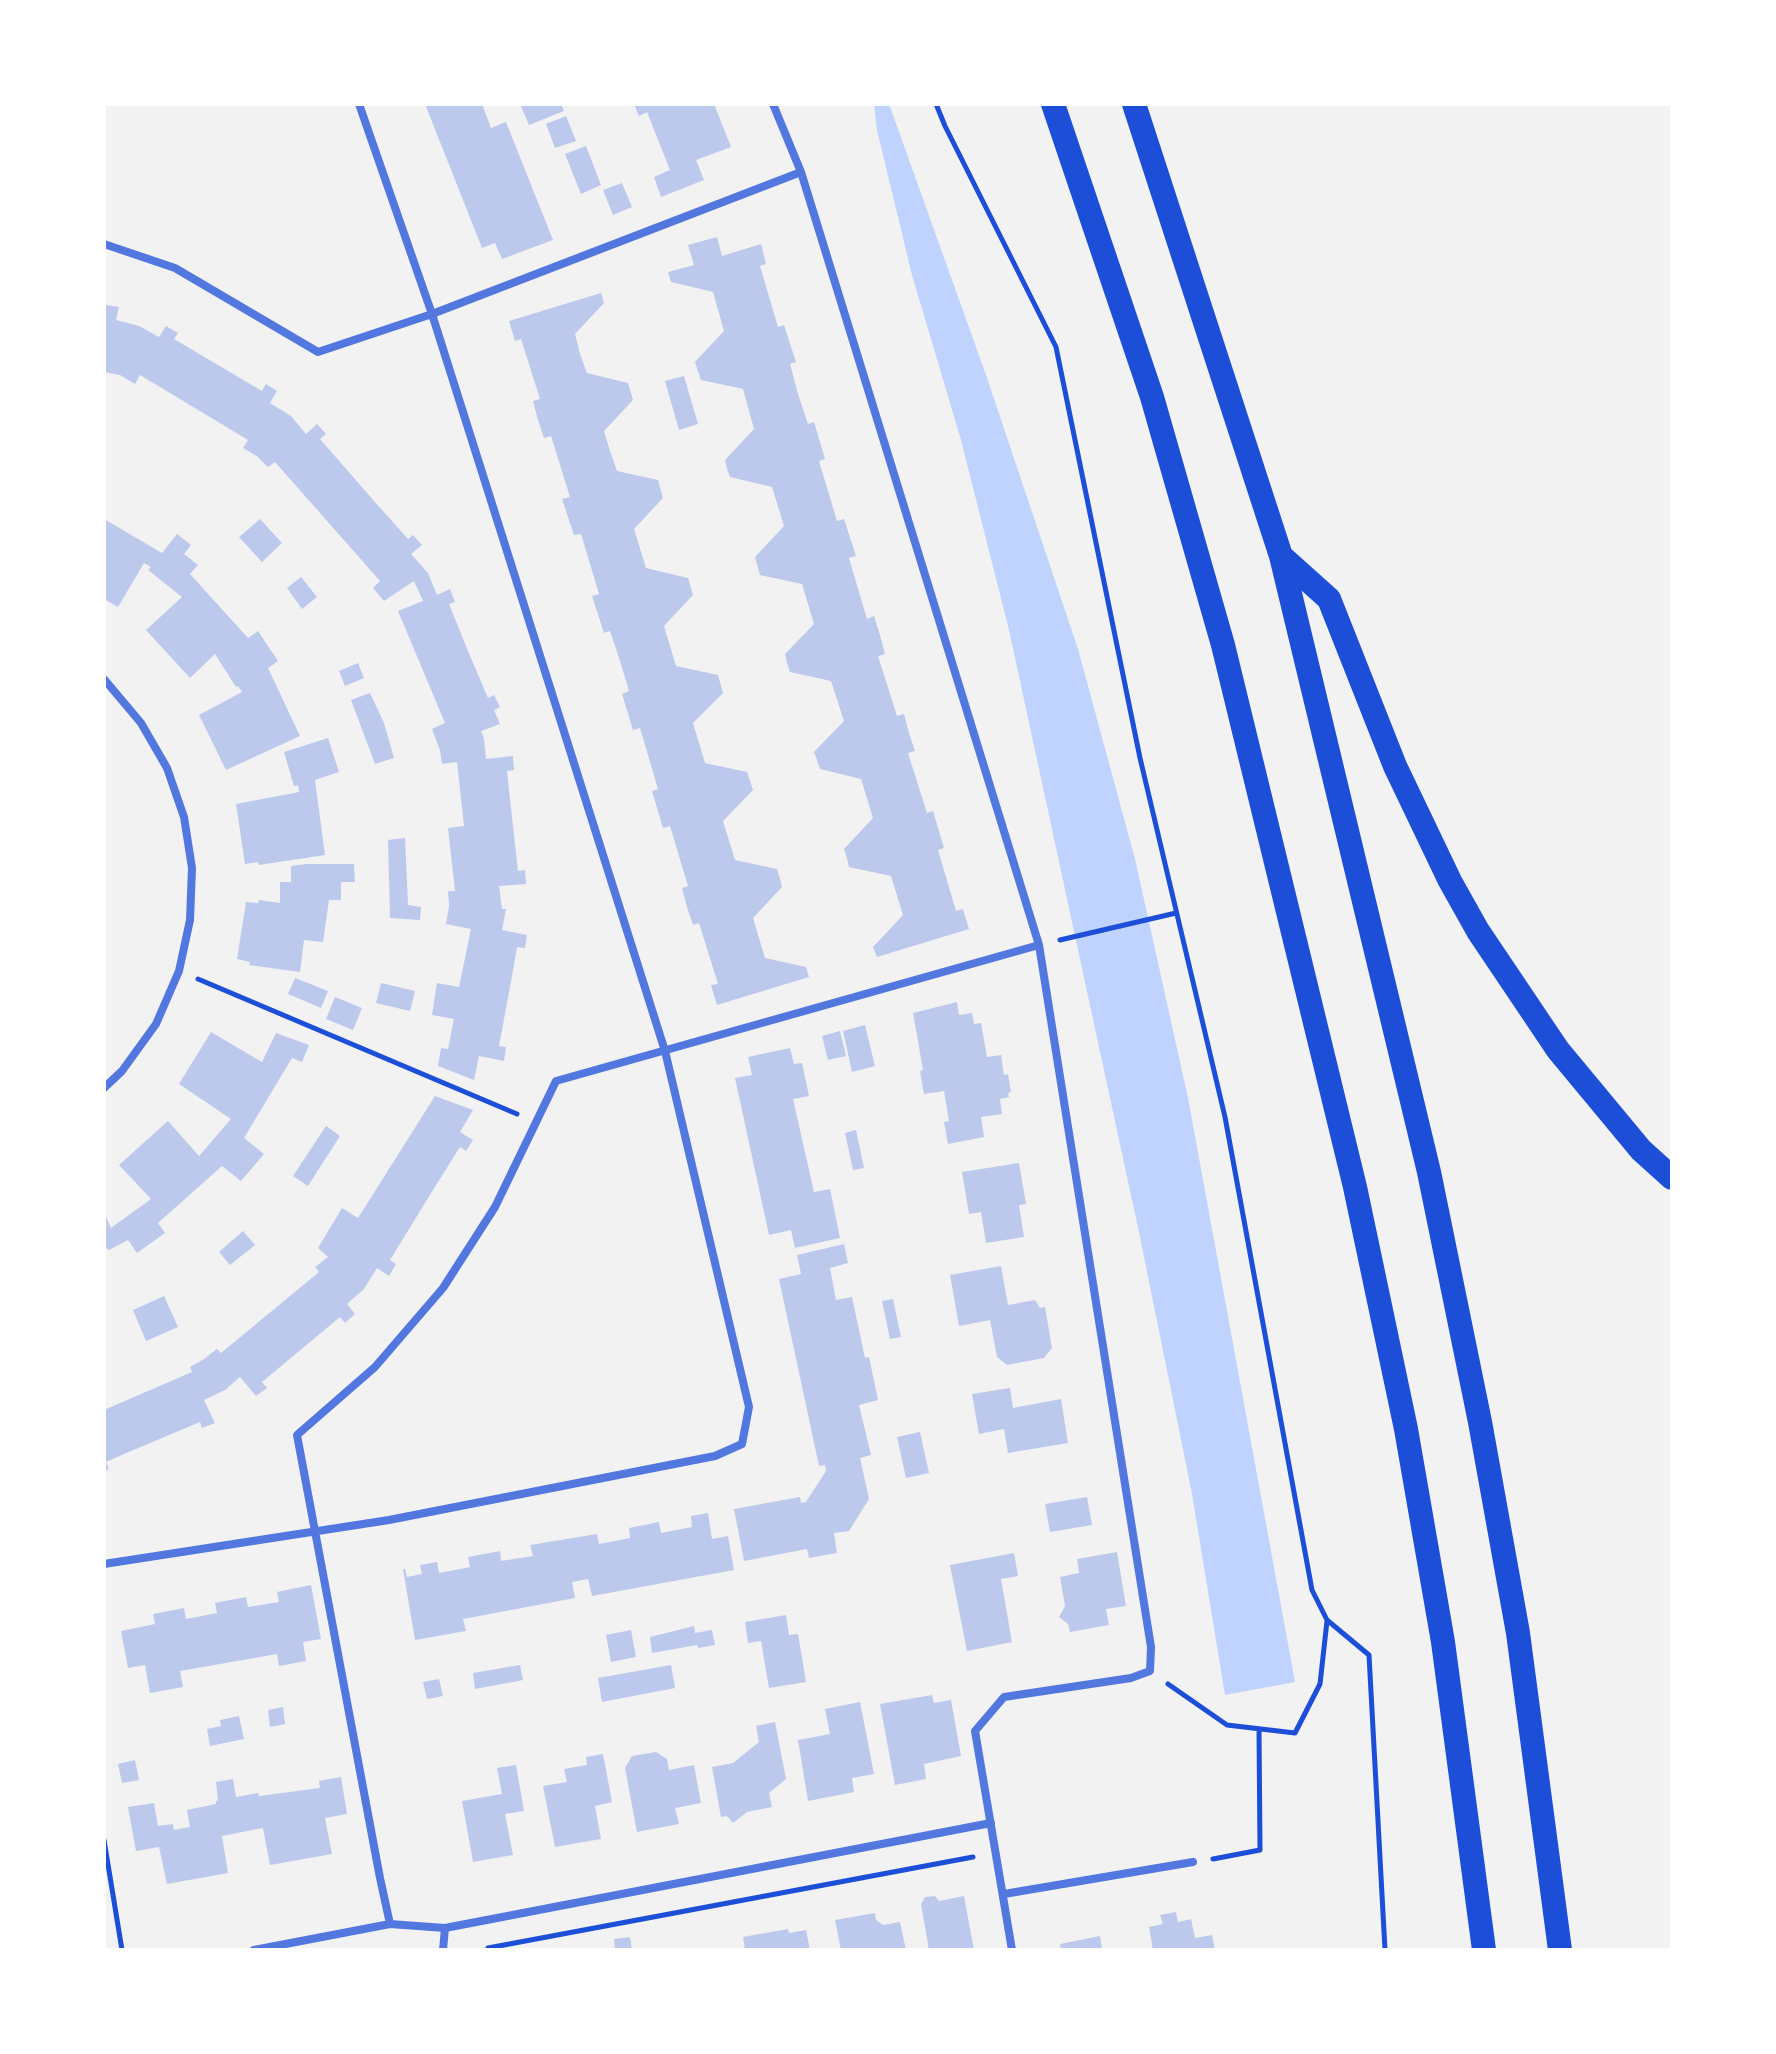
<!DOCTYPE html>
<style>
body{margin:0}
#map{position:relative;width:1776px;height:2054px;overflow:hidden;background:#f2f2f2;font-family:Signika,sans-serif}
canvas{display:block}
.frame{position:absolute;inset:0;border:106px solid #fff;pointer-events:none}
</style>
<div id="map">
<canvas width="1776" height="2054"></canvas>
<div class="frame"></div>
</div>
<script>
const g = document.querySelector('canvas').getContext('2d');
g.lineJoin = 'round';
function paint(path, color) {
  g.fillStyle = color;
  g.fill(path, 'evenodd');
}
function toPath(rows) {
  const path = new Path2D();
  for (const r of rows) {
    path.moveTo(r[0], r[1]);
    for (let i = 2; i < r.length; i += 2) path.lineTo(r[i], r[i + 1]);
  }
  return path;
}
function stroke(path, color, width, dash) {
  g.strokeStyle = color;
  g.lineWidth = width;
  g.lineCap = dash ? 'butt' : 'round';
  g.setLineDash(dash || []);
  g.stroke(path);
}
paint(toPath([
 [874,104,889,104,985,372,1078,649,1135,859,1188,1098,1295,1682,1225,1695,1192,1494,1140,1237,1009,630,961,440,912,275,877,130]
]), '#bfd3fe');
paint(toPath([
 [425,104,482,104,491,128,506,122,553,240,502,259,495,243,482,248],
 [520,104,561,104,564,111,529,125],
 [634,104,714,104,731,147,696,160,704,180,661,197,654,177,670,170,647,112,639,116],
 [566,116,576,141,555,148,546,124],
 [586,146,601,185,581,194,565,154],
 [622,183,632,207,613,215,603,190],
 [717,237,722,256,761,244,766,264,760,266,778,327,784,325,796,362,790,364,798,394,808,424,814,422,825,459,819,461,837,521,844,519,856,556,849,558,867,619,874,616,880,635,885,654,878,656,897,716,904,714,909,733,915,751,908,753,927,813,933,811,944,848,938,850,956,911,963,909,969,929,877,957,873,947,903,915,891,876,849,867,847,858,844,849,873,818,861,779,820,769,817,760,814,752,844,721,831,681,790,672,787,663,785,654,814,624,802,584,760,575,755,557,784,526,772,487,730,477,727,469,725,460,754,429,743,389,701,380,695,362,724,331,713,292,671,282,668,272,694,265,688,245],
 [601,293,604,303,575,334,580,354,587,373,628,383,633,400,604,431,610,451,617,471,658,480,663,498,634,529,646,568,688,578,693,595,664,626,676,666,718,675,723,693,693,723,705,763,747,772,753,790,723,821,735,860,777,869,780,879,782,887,753,918,765,958,806,967,809,977,717,1005,711,985,718,984,699,923,693,925,687,907,682,888,688,886,670,826,663,828,652,791,658,789,640,728,633,730,622,694,629,691,620,661,610,631,604,633,592,596,599,594,581,534,574,535,562,499,570,497,551,436,544,438,538,420,533,401,540,399,521,339,515,341,509,321],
 [106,305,119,307,116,320,139,326,159,337,166,326,178,333,174,339,262,391,266,384,277,391,270,403,291,416,306,434,317,424,326,434,320,439,374,501,408,539,413,535,422,545,411,554,428,573,437,595,450,589,455,602,449,604,468,651,488,698,494,695,500,707,494,710,500,724,481,731,484,739,486,759,513,756,514,770,507,771,509,790,518,871,525,870,526,884,499,886,502,909,506,909,502,930,527,935,525,948,517,947,514,965,499,1046,506,1047,504,1061,479,1056,474,1080,438,1066,441,1048,448,1049,454,1019,432,1015,437,983,459,987,471,929,446,924,449,906,448,891,455,891,448,828,464,826,457,762,442,764,440,750,432,729,445,723,398,611,423,601,414,581,384,601,373,588,380,581,275,462,268,467,258,457,243,448,248,440,140,375,135,384,120,375,104,372,106,362,104,362],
 [684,376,698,424,679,430,665,381],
 [104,519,162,553,177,534,191,545,184,554,198,565,190,574,248,638,258,631,278,661,268,668,300,736,226,770,199,715,242,692,238,686,236,687,215,654,190,678,146,630,182,597,148,570,151,567,144,563,118,607,104,599],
 [260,519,282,543,262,562,239,537],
 [301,577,317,597,302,609,287,588],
 [358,663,364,678,345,686,339,671],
 [370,693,384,723,394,758,375,764,351,700],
 [328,738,339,772,315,780,325,855,259,865,258,862,245,864,236,804,299,792,298,785,294,786,284,752],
 [405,838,408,905,421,907,420,920,390,918,388,840],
 [306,864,354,864,355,882,341,882,341,900,329,900,323,942,304,940,300,972,249,965,250,962,237,959,246,902,258,903,259,900,280,903,280,882,291,882,291,866],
 [295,978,328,991,321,1008,288,994],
 [381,983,415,991,410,1011,376,1003],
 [335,997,362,1008,353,1030,326,1019],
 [957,1002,959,1015,972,1013,974,1024,981,1023,987,1057,1001,1055,1004,1075,1008,1074,1011,1092,1008,1093,1009,1097,1000,1099,1002,1114,981,1117,984,1137,948,1144,944,1122,949,1121,944,1091,924,1094,920,1071,923,1070,913,1013],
 [865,1025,875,1066,852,1072,843,1031],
 [840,1031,846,1056,828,1060,822,1036],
 [211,1032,262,1062,276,1033,309,1045,302,1062,292,1058,244,1138,264,1154,241,1181,222,1166,158,1223,165,1233,137,1253,128,1240,109,1250,104,1247,104,1213,111,1228,151,1199,119,1165,168,1121,199,1156,231,1119,179,1084],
 [790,1048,794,1064,802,1063,809,1096,793,1099,814,1192,830,1189,840,1238,795,1248,791,1230,769,1235,735,1078,752,1075,748,1057],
 [435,1096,473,1110,460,1132,473,1140,466,1151,460,1147,433,1190,390,1260,396,1264,389,1276,377,1268,364,1289,347,1304,355,1314,345,1323,340,1317,262,1382,267,1388,256,1396,240,1377,225,1390,204,1400,215,1423,202,1428,200,1422,124,1454,106,1462,109,1469,104,1471,104,1410,192,1372,190,1367,204,1359,217,1349,221,1353,319,1272,315,1267,328,1257,318,1248,342,1208,358,1218],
 [326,1126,340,1136,308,1186,293,1176],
 [856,1130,864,1168,853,1170,845,1133],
 [1019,1163,1026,1204,1019,1205,1024,1237,986,1243,981,1212,969,1214,962,1172],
 [243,1231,255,1245,230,1265,219,1252],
 [844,1244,848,1263,830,1268,836,1300,852,1297,865,1358,869,1357,878,1400,859,1405,871,1455,860,1458,869,1499,849,1531,834,1533,837,1553,809,1558,807,1549,744,1561,734,1509,800,1497,801,1503,806,1502,826,1471,825,1465,819,1466,779,1279,801,1274,797,1255],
 [1001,1266,1008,1305,1035,1300,1040,1308,1045,1307,1052,1348,1044,1358,1007,1365,997,1357,990,1320,959,1326,950,1275],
 [164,1296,178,1327,146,1341,133,1310],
 [893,1299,901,1337,890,1339,882,1301],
 [1010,1388,1013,1408,1061,1399,1068,1443,1008,1453,1004,1429,979,1434,972,1394],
 [920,1432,929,1473,906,1478,897,1437],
 [1087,1497,1092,1525,1050,1532,1045,1504],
 [708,1513,712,1539,728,1536,734,1570,592,1596,588,1579,572,1582,575,1598,463,1619,466,1631,415,1640,403,1569,405,1569,407,1577,422,1574,420,1565,437,1562,439,1573,455,1570,470,1567,468,1557,500,1551,501,1561,533,1556,530,1545,597,1534,599,1544,615,1541,630,1538,629,1528,659,1522,661,1533,692,1527,691,1516],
 [1117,1552,1126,1606,1106,1609,1109,1625,1070,1632,1068,1624,1059,1617,1065,1606,1060,1577,1079,1573,1077,1559],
 [1014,1553,1018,1576,1001,1579,1012,1642,967,1651,950,1565],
 [311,1585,321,1639,303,1642,306,1661,279,1666,277,1654,180,1671,183,1687,150,1693,145,1665,128,1668,121,1631,155,1624,153,1614,184,1608,186,1619,217,1613,215,1603,230,1600,246,1597,248,1607,279,1602,277,1592],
 [786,1615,789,1635,798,1634,806,1682,769,1688,761,1641,748,1643,745,1622],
 [694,1626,695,1633,712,1630,715,1645,698,1648,697,1645,652,1653,650,1637],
 [631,1630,636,1657,611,1662,606,1635],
 [520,1665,523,1680,475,1689,473,1673],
 [671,1665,675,1688,602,1702,598,1678],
 [439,1679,443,1696,427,1699,423,1682],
 [932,1695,934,1703,951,1700,961,1756,924,1764,926,1779,895,1785,880,1704],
 [860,1702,874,1774,852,1778,854,1792,808,1801,798,1740,830,1734,825,1709],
 [283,1707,285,1724,270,1727,268,1710],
 [239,1716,244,1739,210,1746,207,1729,221,1726,220,1720],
 [775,1722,786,1779,769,1793,772,1807,747,1812,733,1823,727,1816,721,1817,712,1767,733,1763,759,1742,756,1726],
 [656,1752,667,1759,669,1770,694,1765,701,1803,675,1808,679,1824,637,1832,625,1768,632,1756],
 [603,1754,612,1802,595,1806,601,1839,555,1847,543,1786,567,1782,564,1769,587,1765,586,1757],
 [135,1760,139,1780,122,1783,118,1764],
 [516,1765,524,1811,505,1814,513,1855,473,1862,462,1801,502,1794,497,1768],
 [341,1777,347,1814,325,1818,332,1854,270,1865,263,1828,222,1836,228,1873,167,1884,159,1847,136,1851,128,1807,154,1803,158,1826,173,1824,174,1830,190,1827,187,1810,216,1804,216,1801,218,1800,216,1782,233,1779,236,1797,258,1793,259,1796,320,1788,319,1781],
 [935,1896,939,1901,964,1896,974,1950,929,1950,921,1904,925,1897],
 [1176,1912,1178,1922,1191,1919,1195,1938,1212,1935,1215,1950,1153,1950,1149,1927,1163,1924,1160,1915],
 [875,1913,876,1920,883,1925,900,1922,906,1950,841,1950,835,1920],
 [788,1929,789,1933,806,1930,810,1950,745,1950,743,1937],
 [1100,1936,1102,1950,1061,1950,1060,1944],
 [630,1937,632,1950,615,1950,614,1939]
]), '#bdc9ec');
stroke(toPath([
 [936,104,945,126,1056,347,1140,758,1225,1117,1312,1590,1327,1620,1369,1655,1385,1950],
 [1060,940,1176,913],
 [198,979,517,1114],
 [1168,1684,1227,1725,1295,1733,1320,1684,1327,1621],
 [104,1840,122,1950],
 [1213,1859,1260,1850,1259,1729],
 [488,1948,973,1857]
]), '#1d4ed8', 5);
stroke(toPath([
 [773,104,801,172,1039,945,1151,1647,1150,1671,1131,1678,1004,1697,975,1731,1012,1950],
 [104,244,175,268,318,352,432,314,801,172],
 [104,679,141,723,167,768,184,817,192,868,190,920,179,971,156,1024,122,1071,104,1088],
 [104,1564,389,1520,715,1456,742,1444,749,1407,665,1051,432,314,359,104],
 [1004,1894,1193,1862],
 [390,1924,380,1878,297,1435,375,1367,443,1288,495,1207,556,1081,1039,945],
 [254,1950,390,1924,445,1928,991,1823],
 [443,1950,445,1928]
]), '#5277de', 8);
stroke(toPath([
 [1053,104,1152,397,1223,645,1355,1187,1406,1429,1443,1642,1484,1950],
 [1134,104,1281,556,1429,1172,1480,1422,1518,1633,1560,1950],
 [1281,556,1329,599,1395,766,1450,881,1478,931,1558,1050,1641,1150,1672,1178]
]), '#1d4ed8', 24);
</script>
